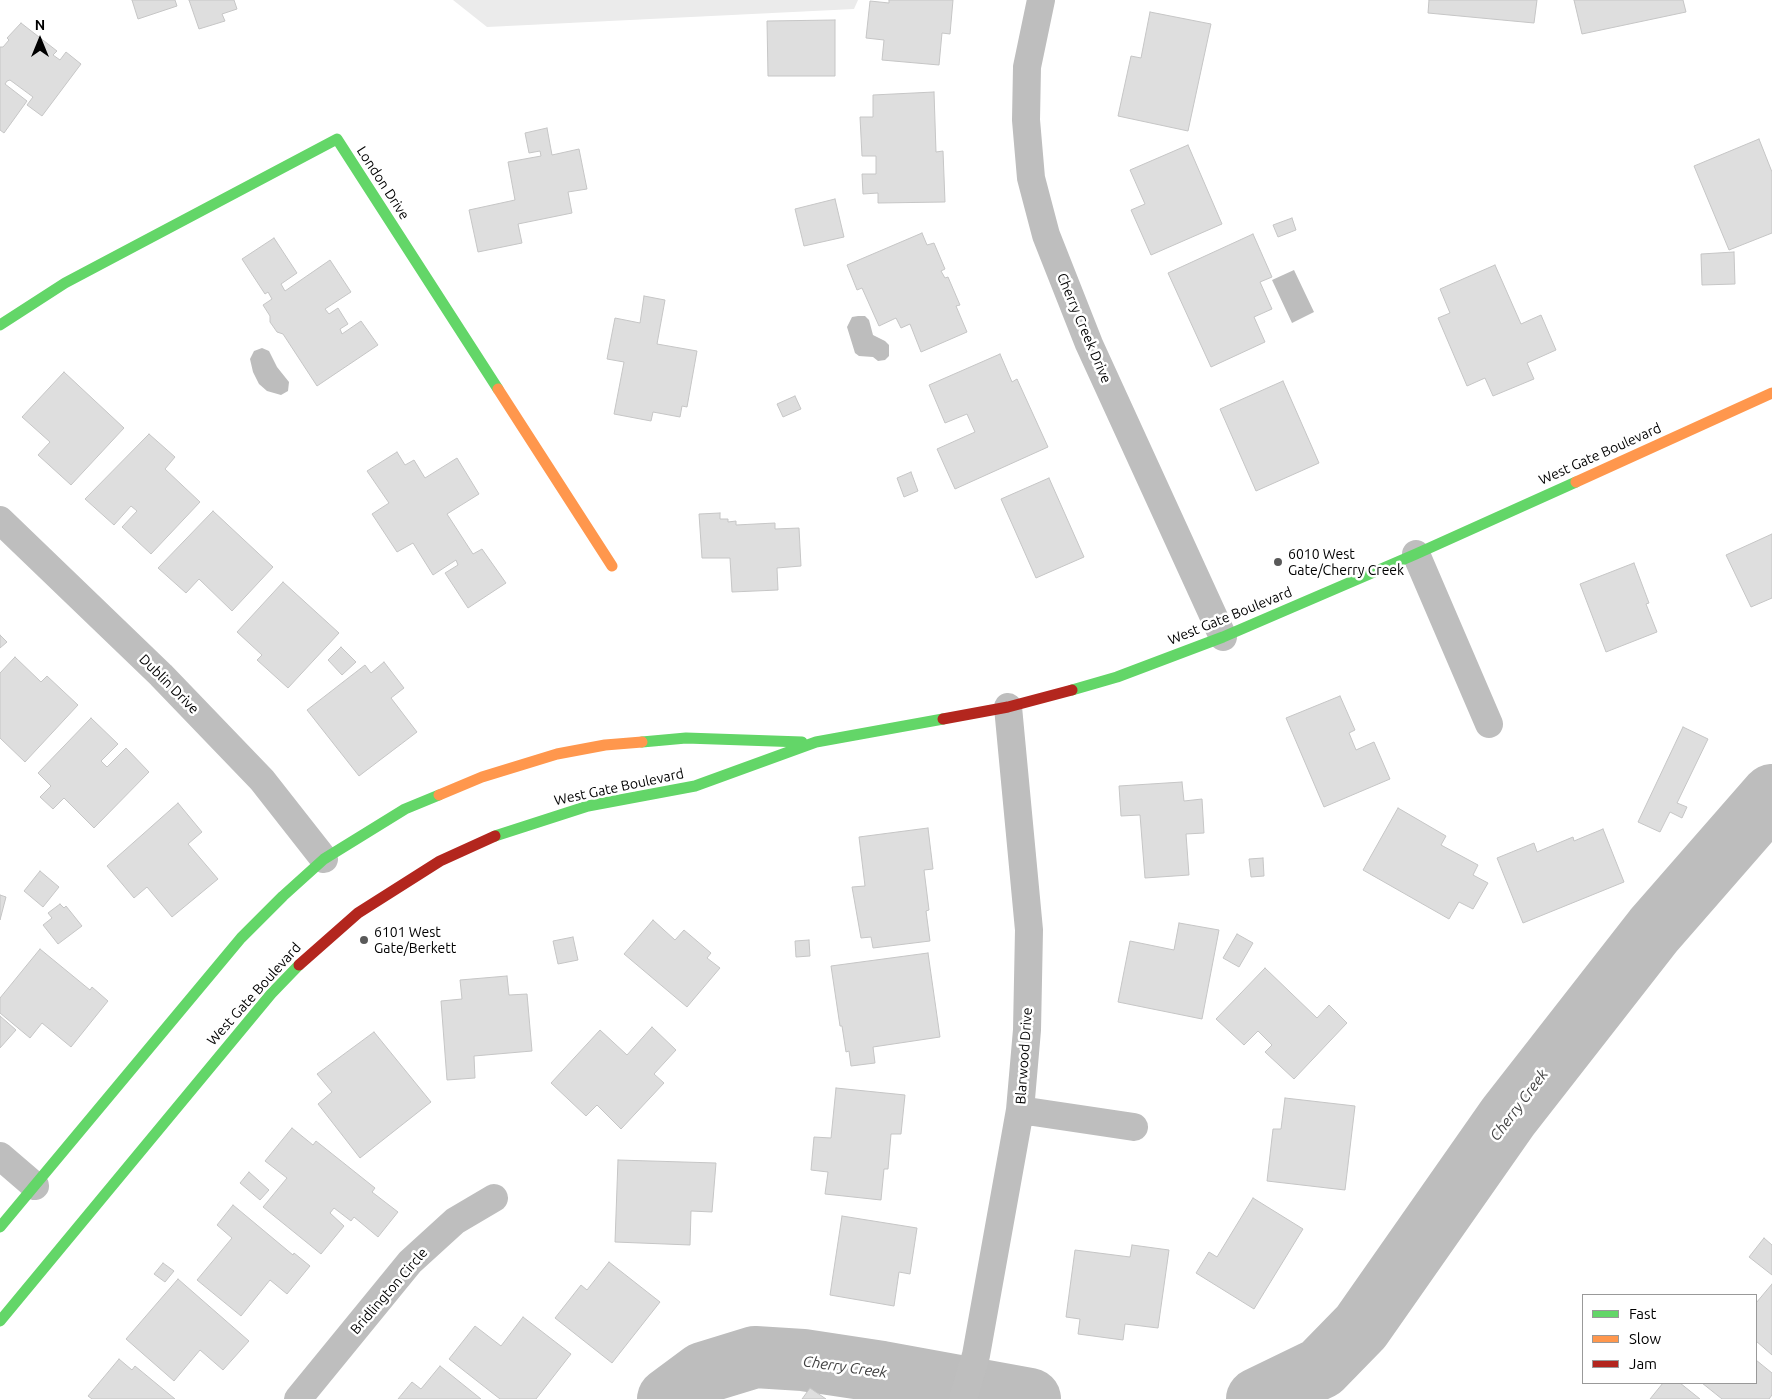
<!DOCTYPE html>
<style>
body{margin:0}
#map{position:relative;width:1772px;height:1399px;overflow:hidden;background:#fff;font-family:Ubuntu,sans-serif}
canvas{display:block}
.legend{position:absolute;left:1582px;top:1294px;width:175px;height:90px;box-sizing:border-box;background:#fff;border:1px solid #999;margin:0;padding:6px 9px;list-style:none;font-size:15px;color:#000}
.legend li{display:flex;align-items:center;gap:10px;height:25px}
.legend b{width:25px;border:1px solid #999}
.north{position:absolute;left:15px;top:15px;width:50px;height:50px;-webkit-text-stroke:4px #fff;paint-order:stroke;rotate:0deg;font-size:14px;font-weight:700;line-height:20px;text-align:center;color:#000}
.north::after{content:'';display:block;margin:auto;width:18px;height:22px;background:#000;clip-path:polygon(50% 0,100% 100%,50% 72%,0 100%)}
</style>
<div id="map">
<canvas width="1772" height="1399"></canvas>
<ul class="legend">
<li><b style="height:6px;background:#63d668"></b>Fast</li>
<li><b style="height:6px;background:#ff974d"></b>Slow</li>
<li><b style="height:6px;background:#b3261e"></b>Jam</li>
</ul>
<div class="north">N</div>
</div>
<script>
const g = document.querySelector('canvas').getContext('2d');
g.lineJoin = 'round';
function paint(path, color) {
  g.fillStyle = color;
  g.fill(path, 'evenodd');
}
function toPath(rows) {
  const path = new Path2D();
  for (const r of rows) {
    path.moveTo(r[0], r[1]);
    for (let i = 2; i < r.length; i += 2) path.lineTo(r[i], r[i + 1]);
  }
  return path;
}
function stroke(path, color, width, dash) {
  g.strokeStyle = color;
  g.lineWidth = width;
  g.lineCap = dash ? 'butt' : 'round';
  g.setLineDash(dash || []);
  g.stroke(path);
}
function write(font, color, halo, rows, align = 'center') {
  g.font = font + ' Ubuntu,sans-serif';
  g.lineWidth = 5;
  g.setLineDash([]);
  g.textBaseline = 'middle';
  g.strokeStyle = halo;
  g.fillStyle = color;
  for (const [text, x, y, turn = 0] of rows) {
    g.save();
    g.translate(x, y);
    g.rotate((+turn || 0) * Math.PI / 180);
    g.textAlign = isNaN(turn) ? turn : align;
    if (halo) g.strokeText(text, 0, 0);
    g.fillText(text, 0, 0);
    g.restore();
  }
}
paint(toPath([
 [453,0,858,0,854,9,487,27]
]), '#ebebeb');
paint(toPath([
 [1294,270,1314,312,1292,323,1272,280],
 [858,316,865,316,869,320,873,335,885,341,889,345,889,356,885,360,878,361,873,357,859,356,855,353,847,327,852,317],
 [262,348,269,351,277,367,289,382,288,391,281,395,267,391,259,384,253,372,250,359,254,351]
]), '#bdbdbd');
stroke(toPath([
 [668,1399,703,1373,755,1357,803,1360,882,1372,1030,1399],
 [1257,1399,1321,1368,1361,1327,1508,1117,1654,930,1772,795]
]), '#bdbdbd', 62);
const building = toPath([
 [132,0,175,0,177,6,138,19,132,0],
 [189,0,234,0,237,9,222,14,225,21,199,29,189,0],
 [889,0,953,0,950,34,942,33,939,65,882,60,884,40,866,38,870,1,889,3,889,0],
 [1429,0,1537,0,1534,23,1428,13,1429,0],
 [1574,0,1683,0,1686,12,1582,34,1574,0],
 [1150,12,1211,24,1188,131,1118,116,1131,56,1141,58,1150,12],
 [835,20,835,76,768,76,767,21,835,20],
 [21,23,57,51,53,55,60,60,66,52,81,64,42,116,27,105,33,97,10,80,7,81,5,84,27,101,4,133,0,130,0,47,3,47,9,40,7,38,21,23],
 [934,92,936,152,943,151,945,202,878,203,878,193,863,194,862,174,876,174,876,156,862,156,860,117,873,117,873,95,934,92],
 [547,128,552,155,579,149,587,189,568,192,572,213,518,224,522,243,478,252,469,210,515,200,508,162,541,156,540,151,529,153,525,133,547,128],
 [1759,139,1772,172,1772,233,1729,250,1694,166,1759,139],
 [1188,145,1222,224,1151,255,1131,210,1145,204,1130,170,1188,145],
 [835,199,844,237,804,246,795,209,835,199],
 [1292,218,1296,230,1278,237,1273,225,1292,218],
 [922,233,927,245,934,243,945,269,941,271,945,278,948,277,960,305,956,306,967,332,921,352,910,324,901,328,896,318,879,326,862,288,857,290,847,265,922,233],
 [1253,234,1272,277,1260,282,1272,309,1254,317,1265,342,1211,367,1168,273,1253,234],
 [274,238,297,273,281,284,285,291,330,260,351,292,325,309,329,314,338,308,348,324,340,329,342,334,361,321,378,345,317,386,283,334,277,332,270,322,270,316,263,305,272,299,268,292,265,294,242,259,274,238],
 [1734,252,1735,284,1702,285,1701,254,1734,252],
 [1495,265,1521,324,1541,315,1556,350,1527,363,1534,379,1493,396,1485,378,1467,386,1438,318,1450,313,1440,289,1495,265],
 [644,296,665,300,657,344,697,351,687,407,682,406,680,417,653,412,651,421,614,414,624,362,607,359,615,318,640,323,644,296],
 [1000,354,1012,382,1017,379,1048,447,955,489,937,449,975,432,967,414,945,423,929,385,1000,354],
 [64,372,124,428,71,485,38,455,50,442,22,417,64,372],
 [1283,381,1319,463,1256,491,1220,409,1283,381],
 [795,396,801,409,783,417,777,404,795,396],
 [149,434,175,457,165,469,200,502,151,554,122,527,137,511,131,506,114,525,85,499,149,434],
 [397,452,405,465,414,460,425,478,457,458,479,494,447,514,473,554,482,549,506,583,468,608,445,573,458,565,456,560,433,575,413,543,397,552,372,514,389,503,367,471,397,452],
 [911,472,918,491,904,497,897,478,911,472],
 [1049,478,1084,557,1036,578,1001,499,1049,478],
 [213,511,273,567,232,611,199,579,186,593,158,568,213,511],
 [720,513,720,519,728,519,728,522,736,521,736,525,775,523,775,529,799,528,801,566,777,568,778,590,732,592,730,558,702,558,699,514,720,513],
 [1772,534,1772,598,1751,607,1726,555,1772,534],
 [1634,563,1649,603,1646,604,1657,632,1606,652,1580,584,1634,563],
 [283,582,339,633,288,688,257,660,262,655,237,632,283,582],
 [0,635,7,642,0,648,0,635],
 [341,647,356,662,342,675,328,660,341,647],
 [15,657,41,682,47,676,78,705,25,762,0,738,0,673,15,657],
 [384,662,404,688,391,698,417,732,359,776,307,710,365,665,371,673,384,662],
 [1340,696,1355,730,1349,733,1356,750,1374,742,1390,779,1324,807,1286,718,1340,696],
 [91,718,118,744,101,761,107,767,126,748,149,772,94,828,64,798,53,809,40,797,51,786,38,773,91,718],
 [1683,727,1708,739,1677,803,1687,807,1682,818,1670,812,1660,832,1638,822,1683,727],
 [1182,782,1184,801,1202,799,1204,833,1186,834,1189,875,1145,878,1140,815,1121,816,1119,786,1182,782],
 [178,803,202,832,188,844,218,879,172,917,147,887,134,898,107,866,178,803],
 [1398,808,1446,836,1441,845,1478,865,1473,875,1488,883,1473,909,1459,902,1449,919,1363,870,1398,808],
 [928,828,933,869,924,870,929,910,926,911,930,941,873,948,871,937,861,938,852,887,865,886,859,837,928,828],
 [1603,829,1624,882,1523,923,1497,858,1534,843,1537,852,1573,837,1574,841,1603,829],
 [1263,858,1264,876,1251,877,1249,859,1263,858],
 [40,871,59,887,43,907,24,891,40,871],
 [0,895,6,897,0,920,0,895],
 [60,904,64,908,66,906,82,926,58,944,43,925,52,918,48,913,60,904],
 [653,920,675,940,684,930,711,953,707,958,720,968,687,1007,624,954,653,920],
 [1179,923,1219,930,1202,1019,1118,1002,1130,941,1174,950,1179,923],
 [1237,934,1253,943,1239,967,1223,958,1237,934],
 [573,937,578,960,558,964,553,941,573,937],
 [809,940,810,956,796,957,795,941,809,940],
 [40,949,90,990,92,987,108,1001,71,1047,42,1023,30,1038,0,1013,0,998,40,949],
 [928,953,940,1037,873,1047,875,1063,851,1066,849,1051,846,1052,842,1026,840,1026,831,966,928,953],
 [1265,968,1317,1018,1329,1005,1347,1023,1294,1079,1265,1052,1272,1045,1258,1031,1244,1045,1216,1019,1265,968],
 [507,976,509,995,527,994,532,1051,474,1056,475,1078,447,1080,441,1001,462,999,460,980,507,976],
 [0,1016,16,1030,0,1048,0,1016],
 [652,1027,676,1050,654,1074,664,1083,621,1129,597,1105,586,1116,551,1083,600,1030,627,1055,652,1027],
 [374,1032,431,1102,360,1158,318,1104,332,1092,317,1074,374,1032],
 [836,1088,905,1095,901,1134,891,1134,888,1169,884,1169,881,1200,825,1194,828,1172,811,1170,814,1137,831,1138,836,1088],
 [1285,1098,1355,1106,1345,1190,1267,1181,1273,1129,1281,1129,1285,1098],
 [292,1128,313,1145,316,1141,375,1188,372,1192,398,1212,378,1237,354,1217,351,1221,334,1208,330,1213,344,1226,321,1254,263,1207,287,1178,265,1161,292,1128],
 [618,1160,716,1163,712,1212,691,1211,690,1245,615,1242,618,1160],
 [249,1172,269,1190,260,1200,240,1183,249,1172],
 [1253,1198,1303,1229,1254,1309,1196,1273,1209,1252,1217,1257,1253,1198],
 [233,1205,293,1255,294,1253,310,1266,287,1294,270,1280,241,1316,197,1280,232,1238,217,1225,233,1205],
 [842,1216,917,1228,910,1274,899,1272,894,1306,830,1295,842,1216],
 [1764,1238,1772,1245,1772,1275,1749,1257,1764,1238],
 [1132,1245,1169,1250,1158,1328,1125,1324,1123,1340,1078,1334,1080,1319,1066,1317,1075,1250,1130,1257,1132,1245],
 [609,1262,660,1302,612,1363,555,1318,581,1285,587,1290,609,1262],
 [163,1263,174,1271,165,1282,154,1274,163,1263],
 [178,1279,249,1341,223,1370,200,1350,174,1381,126,1339,178,1279],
 [1772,1284,1772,1355,1756,1341,1756,1303,1772,1284],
 [523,1317,571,1354,536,1399,500,1399,449,1359,475,1326,501,1346,523,1317],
 [119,1359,132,1370,135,1366,175,1399,92,1399,88,1396,119,1359],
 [1756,1360,1772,1373,1772,1395,1769,1399,1722,1399,1702,1383,1756,1383,1756,1360],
 [440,1366,481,1399,398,1399,412,1382,421,1389,440,1366],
 [1663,1383,1680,1383,1700,1399,1650,1399,1663,1383],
 [810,1388,826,1399,802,1399,810,1388]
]);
paint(building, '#dedede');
stroke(building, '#c6c6c6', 1);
stroke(toPath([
 [1041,0,1027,67,1026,120,1031,178,1046,235,1089,344,1223,637],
 [0,520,161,675,262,780,324,859],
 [1416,554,1489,724],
 [1020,1110,1134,1127],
 [0,1156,35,1186],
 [298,1399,410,1262,455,1221,494,1198],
 [963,1399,976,1355,1020,1110,1027,1030,1029,930,1008,707]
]), '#bebebe', 28);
stroke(toPath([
 [0,325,65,283,337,139,498,389],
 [1072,690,1117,677,1223,637,1416,554,1576,482],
 [642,742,686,738,802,742],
 [495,836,588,806,695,786,816,742,943,719],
 [0,1227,241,938,283,896,324,859,405,809,439,795],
 [0,1321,271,994,299,965]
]), '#63d668', 11);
stroke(toPath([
 [498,389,612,566],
 [1576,482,1772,393],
 [439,795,482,777,557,754,605,745,642,742]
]), '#ff974d', 11);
stroke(toPath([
 [943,719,1008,707,1072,690],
 [299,965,358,913,440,861,495,836]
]), '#b3261e', 11);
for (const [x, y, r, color] of [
 [1278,562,5,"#595959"],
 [364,940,5,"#595959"]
]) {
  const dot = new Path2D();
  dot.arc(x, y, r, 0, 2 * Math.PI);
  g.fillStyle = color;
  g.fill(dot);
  stroke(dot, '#fff', 2);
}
write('14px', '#000', '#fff', [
 ["London Drive",383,183,57],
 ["Cherry Creek Drive",1084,328,67],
 ["West Gate Boulevard",1600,454,-24],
 ["West Gate Boulevard",1230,616,-22],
 ["Dublin Drive",169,684,45],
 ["West Gate Boulevard",619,787,-12],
 ["West Gate Boulevard",254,994,-48],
 ["Blarwood Drive",1024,1056,-86],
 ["Bridlington Circle",389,1291,-49]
]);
write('14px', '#000', '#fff', [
 ["6010 West",1288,554],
 ["Gate/Cherry Creek",1288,570],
 ["6101 West",374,932],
 ["Gate/Berkett",374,948]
], 'left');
write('italic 15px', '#424242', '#fff', [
 ["Cherry Creek",1519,1105,-53],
 ["Cherry Creek",845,1367,8]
]);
</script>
